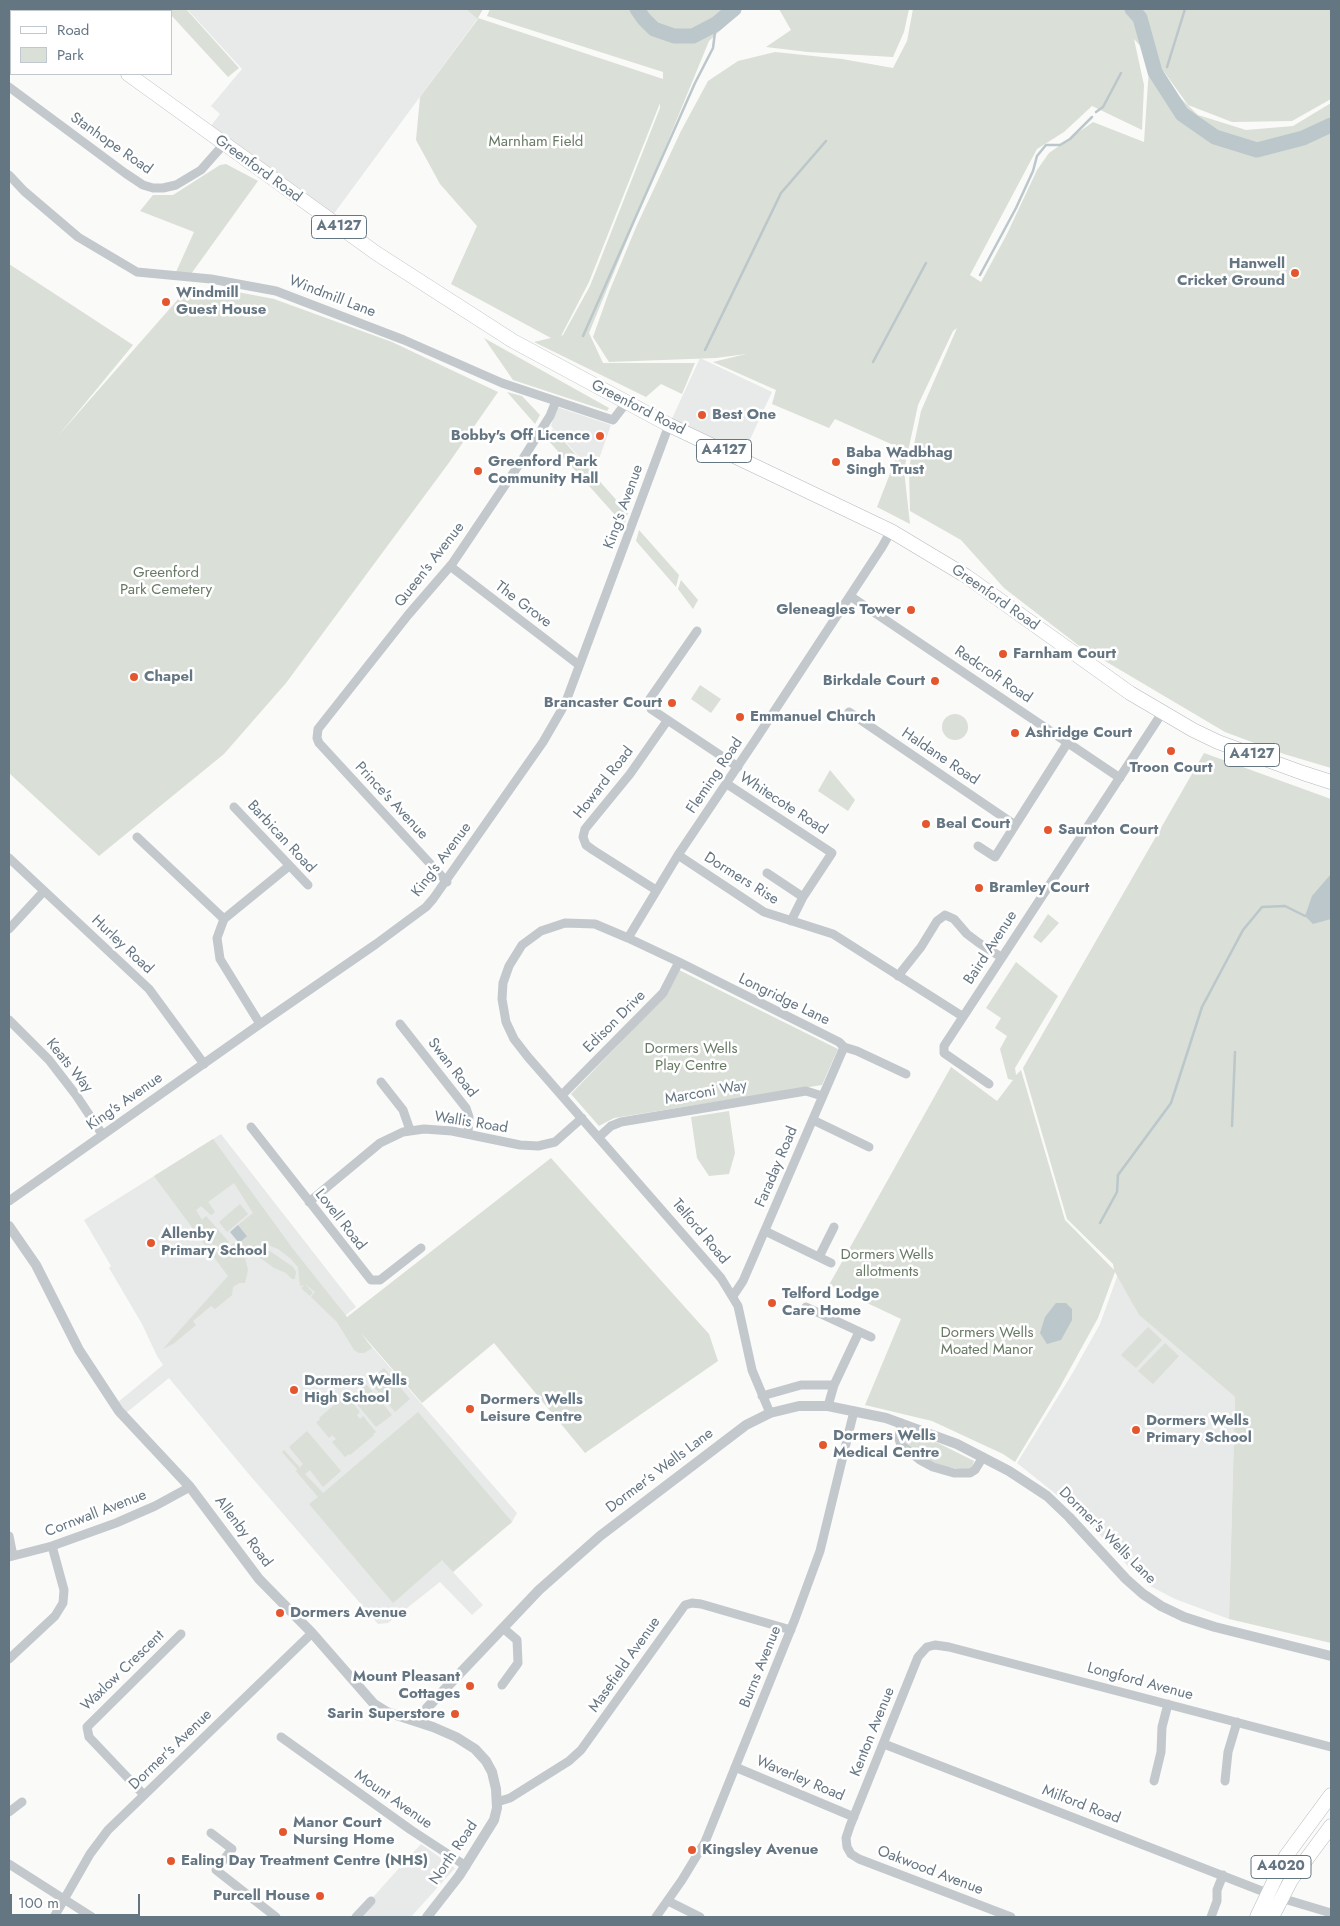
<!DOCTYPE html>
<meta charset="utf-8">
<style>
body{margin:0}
#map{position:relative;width:1340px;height:1926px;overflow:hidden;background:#fafaf8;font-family:Jost,sans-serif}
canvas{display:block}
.frame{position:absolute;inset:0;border:10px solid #657683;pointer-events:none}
.legend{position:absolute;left:10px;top:10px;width:162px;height:65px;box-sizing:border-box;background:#fff;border:1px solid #c1c8cd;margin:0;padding:6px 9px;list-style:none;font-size:15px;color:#657683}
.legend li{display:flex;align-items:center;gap:10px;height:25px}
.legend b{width:25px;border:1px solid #c1c8cd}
.scale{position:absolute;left:10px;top:1894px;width:130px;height:22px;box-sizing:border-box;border:2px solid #657683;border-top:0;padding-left:6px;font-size:15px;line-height:18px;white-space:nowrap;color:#657683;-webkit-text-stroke:4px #fff;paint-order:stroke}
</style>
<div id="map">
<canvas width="1340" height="1926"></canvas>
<div class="frame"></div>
<ul class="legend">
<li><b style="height:6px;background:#fff"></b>Road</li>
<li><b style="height:14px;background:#dadfd7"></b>Park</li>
</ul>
<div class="scale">100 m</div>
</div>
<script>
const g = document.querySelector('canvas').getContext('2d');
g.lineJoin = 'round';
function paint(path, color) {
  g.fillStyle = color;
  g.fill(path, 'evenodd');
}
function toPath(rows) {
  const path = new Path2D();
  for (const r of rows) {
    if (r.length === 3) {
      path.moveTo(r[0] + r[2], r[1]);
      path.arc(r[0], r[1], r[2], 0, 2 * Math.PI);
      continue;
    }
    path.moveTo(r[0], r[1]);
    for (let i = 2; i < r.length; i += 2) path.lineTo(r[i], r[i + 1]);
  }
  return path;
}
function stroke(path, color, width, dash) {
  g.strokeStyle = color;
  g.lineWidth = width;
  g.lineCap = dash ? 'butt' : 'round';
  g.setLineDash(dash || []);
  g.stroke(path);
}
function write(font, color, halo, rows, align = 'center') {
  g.font = font + ' Jost,sans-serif';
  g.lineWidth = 5;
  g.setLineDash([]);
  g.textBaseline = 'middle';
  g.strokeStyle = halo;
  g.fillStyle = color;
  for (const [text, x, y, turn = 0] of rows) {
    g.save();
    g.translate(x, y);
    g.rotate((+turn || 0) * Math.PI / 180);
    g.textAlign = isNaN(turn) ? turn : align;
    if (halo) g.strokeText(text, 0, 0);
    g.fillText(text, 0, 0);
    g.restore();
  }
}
paint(toPath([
 [187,9,466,9,478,18,330,219,207,131,220,114,211,106,242,69],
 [700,358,772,392,741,459,669,425],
 [557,407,611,425,594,473,551,426],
 [221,1134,356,1307,345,1316,517,1513,512,1522,453,1572,483,1605,472,1615,440,1582,388,1623,378,1624,247,1472,169,1378,126,1413,118,1402,163,1365,157,1356,142,1324,109,1268,111,1266,84,1220],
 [1118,1274,1139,1315,1235,1397,1229,1619,1175,1599,1150,1586,1128,1566,1082,1515,1017,1463,1072,1374,1100,1324],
 [421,1844,455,1868,411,1917,355,1917]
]), '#e8e9e9');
paint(toPath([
 [165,9,186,9,239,68,228,77,171,15,171,11,168,11],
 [466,9,483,9,478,18,663,79,663,72,487,16,490,9,743,9,709,41,589,333,603,363,695,363,682,394,661,384,646,397,534,342,551,338,451,284,477,226,440,184,416,140,420,97,478,19],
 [660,103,660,108,590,286,563,335,561,336,589,282],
 [779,9,909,9,904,32,893,57,808,52,766,47,791,30],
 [913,9,1331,9,1331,99,1292,121,1232,122,1188,105,1165,73,1134,39,1144,85,1142,130,1092,106,1064,132,1037,149,970,275,981,282,1007,234,1037,170,1049,153,1093,122,1144,142,1149,68,1198,115,1246,130,1293,126,1331,103,1331,768,1284,754,1225,732,1078,645,1004,588,961,540,910,511,909,468,921,411,957,328,953,331,918,405,904,470,910,524,877,507,900,448,835,419,829,428,772,404,776,390,713,362,746,354,716,358,609,362,593,337,609,292,637,225,681,131,708,81,738,61,775,52,842,59,893,68,907,41],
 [226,164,258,181,191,274,176,272,194,232,140,211,153,195,173,195,220,165],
 [9,264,133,345,58,436,187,289,227,290,274,299,392,342,498,392,448,464,286,683,224,754,99,856,9,773],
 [484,338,609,408,607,411,513,380],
 [507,392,522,396,540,415,535,424],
 [553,429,628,513,624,525,547,439],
 [639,530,679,575,676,587,636,541],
 [681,580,698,600,693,609,678,589],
 [700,685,721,699,711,713,691,699],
 [955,727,13],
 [1204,753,1331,799,1331,1643,1229,1619,1235,1397,1139,1315,1115,1272,1098,1318,1060,1387,1015,1462,1003,1454,932,1421,865,1405,901,1319,829,1285,951,1067,997,1101,1013,1080,1008,1079,1000,1049,1007,1036,995,1028,1001,1018,986,1008,1016,962,1058,996,1015,1068,1016,1075,1021,1070,1065,1220,1114,1270,1113,1264,1067,1219,1023,1068],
 [830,770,855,800,848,811,818,791],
 [1048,914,1059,923,1041,943,1033,937],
 [679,970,838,1049,822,1085,614,1118,599,1126,571,1094,664,997],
 [729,1111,735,1153,729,1174,709,1176,697,1158,691,1117],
 [213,1139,293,1249,347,1317,551,1158,709,1334,718,1361,585,1453,494,1343,422,1403,361,1333,372,1348,364,1353,359,1353,354,1350,337,1322,311,1297,315,1292,305,1284,313,1293,310,1296,301,1288,304,1285,300,1286,298,1267,290,1258,278,1249,268,1245,252,1254,240,1242,247,1235,238,1225,253,1213,234,1183,208,1202,215,1212,211,1215,201,1206,196,1210,202,1220,206,1216,229,1242,219,1251,195,1226,214,1249,215,1249,219,1255,234,1243,244,1254,248,1270,245,1283,239,1283,233,1287,232,1295,215,1309,211,1306,193,1321,196,1325,173,1344,163,1349,228,1276,154,1176],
 [240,1204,248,1214,227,1232,219,1222],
 [267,1249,293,1267,296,1272,295,1279,292,1279,286,1273,274,1268,262,1259,256,1257,256,1256],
 [1148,1327,1162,1340,1136,1368,1121,1355],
 [1165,1343,1179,1356,1153,1384,1138,1371],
 [384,1368,410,1399,395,1412,369,1381],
 [366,1384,392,1415,376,1427,351,1397],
 [347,1396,360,1412,357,1415,360,1419,363,1416,376,1432,373,1434,374,1435,350,1455,349,1454,345,1457,332,1442,336,1439,332,1435,329,1438,316,1422,320,1420,319,1418,342,1398,344,1399],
 [418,1412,512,1522,453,1572,442,1560,393,1603,309,1504,318,1497,296,1471,297,1469,282,1452,284,1450,302,1470,300,1467,303,1464,289,1447,307,1431,341,1471,323,1487,310,1470,305,1474,323,1493],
 [906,1430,938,1443,974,1461,972,1467,967,1470,940,1466,933,1463,906,1445,904,1438]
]), '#dadfd7');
paint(toPath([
 [1331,874,1331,919,1313,924,1305,916,1312,896],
 [238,1225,247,1236,239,1243,230,1232],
 [1056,1303,1066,1303,1072,1309,1072,1320,1061,1340,1047,1344,1040,1333,1045,1317]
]), '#bbc7cb');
stroke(toPath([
 [1167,67,1185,9],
 [1096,112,1103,107,1121,73],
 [980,275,1016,208,1033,171,1037,156,1046,145,1060,145,1070,139,1092,117],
 [583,336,695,83,713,48,716,24],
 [705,350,781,193,826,141],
 [873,362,926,263],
 [1232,1126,1235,1052],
 [1100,1223,1117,1192,1118,1175,1171,1103,1202,1007,1243,930,1262,907,1285,906,1305,916]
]), '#bbc7cb', 2.5);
stroke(toPath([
 [637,9,644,19,654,29,674,36,693,36,716,24,734,9],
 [1132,9,1140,18,1155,72,1182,114,1215,137,1257,150,1303,138,1331,125]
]), '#bbc7cb', 15);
const primary = toPath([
 [38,9,42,11],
 [128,74,376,253,513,341,669,425,891,531,966,576,1130,693,1193,730,1218,742,1303,773,1331,782],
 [1257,1917,1286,1856,1331,1795],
 [1272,1917,1291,1880,1331,1826]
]);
stroke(primary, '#b5babe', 15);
stroke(toPath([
 [9,87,125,173,143,185,153,188,163,188,176,185,201,170,224,144],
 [9,175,24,191,78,237,137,272,211,279,276,291,404,340,502,383,613,420,626,403],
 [450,566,579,665],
 [850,596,1120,778],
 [697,631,649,700,651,709,738,767],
 [849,712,1015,825],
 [727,784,832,853,803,897,791,921],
 [234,807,308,885],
 [137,837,224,919],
 [978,846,995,857,1068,742],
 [678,855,764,912,833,934,962,1016],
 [9,858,149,989,204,1064],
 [767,873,803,897],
 [447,882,319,743,317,738,318,729,408,615,452,564,524,457,550,416,556,401],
 [656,890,593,850,586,845,583,837,585,829,630,774,667,721],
 [9,929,44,891],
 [628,938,678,855,756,739,882,547,891,531],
 [898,976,921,947,937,921,945,915,954,919,967,934,979,943,1001,957],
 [9,1020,49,1060,76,1095,102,1134],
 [260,1024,220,959,217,938,224,919,289,866],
 [400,1024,466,1108,469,1117,468,1133],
 [381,1082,403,1110,410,1130],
 [989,1084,944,1053,944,1046,1162,713],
 [562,1095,663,993,679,962],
 [813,1120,869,1147],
 [251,1127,371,1280,380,1280,421,1248],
 [599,1137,611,1126,621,1122,806,1091,822,1096],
 [9,1201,260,1024,376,944,426,907,433,899,543,742,565,704,669,425],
 [309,1202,380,1143,403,1132,424,1129,452,1131,520,1145,538,1146,555,1142,582,1118],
 [765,1231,831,1263],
 [819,1257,834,1227],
 [733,1296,743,1281,844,1047],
 [806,1307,871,1337],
 [762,1396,801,1385,834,1385,859,1332],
 [828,1406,834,1385],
 [770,1413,752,1370,738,1306,721,1278,528,1057,514,1039,506,1022,502,999,503,983,509,966,522,945,541,931,565,923,595,924,628,938,679,962,839,1042,844,1047,857,1051,906,1074],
 [901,1423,899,1439,901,1445,920,1460,933,1467,954,1473,970,1473,975,1470,983,1457],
 [9,1536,13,1556],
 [9,1557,52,1546,116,1523,155,1506,190,1487],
 [9,1659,55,1616,63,1603,64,1590,52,1546],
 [502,1685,518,1663,517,1640,503,1628],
 [281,1737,411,1830,466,1866],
 [884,1744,1267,1893],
 [735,1767,854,1817],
 [1154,1781,1161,1752,1162,1727,1168,1704],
 [1225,1781,1228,1752,1237,1722],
 [144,1795,89,1737,87,1727,181,1634],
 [497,1802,510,1798,569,1761,581,1750,685,1605,692,1603,701,1604,791,1630],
 [9,1812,22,1802],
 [211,1833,232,1849,216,1870,276,1917],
 [9,1864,92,1917],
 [1281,1898,1331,1913],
 [668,1901,700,1917],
 [54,1917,90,1854,108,1830,312,1633],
 [356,1917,371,1901],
 [656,1917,682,1880,705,1842,795,1619,820,1551,854,1411],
 [1011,1917,859,1859,851,1854,847,1847,846,1838,850,1826,918,1657,927,1647,935,1645,949,1647,1331,1747],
 [1211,1917,1217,1901,1217,1890,1223,1875]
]), '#c3c8cc', 9);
stroke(toPath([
 [9,1226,36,1265,79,1350,119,1411,190,1487,259,1579,312,1633,374,1704,387,1712,433,1727,456,1737,475,1749,486,1761,492,1772,496,1789,497,1808,494,1820,459,1876,427,1917],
 [421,1722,427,1708,539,1590,600,1536,746,1425,770,1413,799,1406,828,1406,886,1418,957,1444,1009,1471,1047,1496,1069,1517,1126,1579,1143,1594,1161,1606,1184,1617,1215,1627,1331,1656]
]), '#c3c8cc', 10);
stroke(primary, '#fff', 14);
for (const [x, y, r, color] of [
 [1295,273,5,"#e4572e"],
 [166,302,5,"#e4572e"],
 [702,415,5,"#e4572e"],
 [600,436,5,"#e4572e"],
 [836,462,5,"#e4572e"],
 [478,471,5,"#e4572e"],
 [911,610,5,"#e4572e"],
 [1003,654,5,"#e4572e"],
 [134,677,5,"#e4572e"],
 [935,681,5,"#e4572e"],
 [672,703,5,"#e4572e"],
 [740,717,5,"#e4572e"],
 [1015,733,5,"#e4572e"],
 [1171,751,5,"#e4572e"],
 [926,824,5,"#e4572e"],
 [1048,830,5,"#e4572e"],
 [979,888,5,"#e4572e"],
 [151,1243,5,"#e4572e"],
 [772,1303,5,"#e4572e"],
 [294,1390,5,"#e4572e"],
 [470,1409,5,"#e4572e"],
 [1136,1430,5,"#e4572e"],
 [823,1445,5,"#e4572e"],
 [280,1613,5,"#e4572e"],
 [470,1686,5,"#e4572e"],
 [455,1714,5,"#e4572e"],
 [283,1832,5,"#e4572e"],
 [692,1850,5,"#e4572e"],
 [171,1861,5,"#e4572e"],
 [320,1896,5,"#e4572e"]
]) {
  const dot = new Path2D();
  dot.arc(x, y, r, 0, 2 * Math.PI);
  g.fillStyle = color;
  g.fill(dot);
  stroke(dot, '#fff', 2);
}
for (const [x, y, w] of [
 [339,227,55],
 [724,451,55],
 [1252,755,55],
 [1281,1867,60]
]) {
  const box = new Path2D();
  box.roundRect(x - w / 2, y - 11.5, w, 23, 4);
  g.fillStyle = '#fff';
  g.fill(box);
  stroke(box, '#657683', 1);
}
write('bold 14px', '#657683', null, [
 ["A4127",339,227],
 ["A4127",724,451],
 ["A4127",1252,755],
 ["A4020",1281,1867]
]);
write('15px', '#687a64', '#fff', [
 ["Marnham Field",536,142],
 ["Greenford",166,573],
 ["Park Cemetery",166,590],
 ["Dormers Wells",691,1049],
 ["Play Centre",691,1066],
 ["Dormers Wells",887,1255],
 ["allotments",887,1272],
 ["Dormers Wells",987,1333],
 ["Moated Manor",987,1350]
]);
write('15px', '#657683', '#fff', [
 ["Stanhope Road",111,144,35],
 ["Greenford Road",258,169,36],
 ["Windmill Lane",332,297,21],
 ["Greenford Road",638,408,27],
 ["King's Avenue",624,507,-70],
 ["Queen's Avenue",430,565,-52],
 ["Greenford Road",995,598,35],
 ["The Grove",523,605,37],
 ["Redcroft Road",993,675,34],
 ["Haldane Road",940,757,34],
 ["Fleming Road",715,776,-56],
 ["Howard Road",604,783,-52],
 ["Prince's Avenue",391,801,47],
 ["Whitecote Road",783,804,33],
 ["Barbican Road",281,837,47],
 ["King's Avenue",442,860,-53],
 ["Dormers Rise",741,879,32],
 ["Hurley Road",122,945,43],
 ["Baird Avenue",991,948,-57],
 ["Longridge Lane",784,1000,26],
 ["Edison Drive",615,1022,-45],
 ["Keats Way",69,1066,51],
 ["Swan Road",452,1068,52],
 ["Marconi Way",706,1093,-10],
 ["King's Avenue",125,1102,-35],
 ["Wallis Road",471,1123,9],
 ["Faraday Road",777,1167,-67],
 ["Lovell Road",340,1220,52],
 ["Telford Road",700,1232,50],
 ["Dormer’s Wells Lane",660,1471,-37],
 ["Cornwall Avenue",96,1514,-21],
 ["Allenby Road",243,1532,53],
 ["Dormer's Wells Lane",1107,1536,45],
 ["Masefield Avenue",625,1665,-55],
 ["Burns Avenue",761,1667,-68],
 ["Waxlow Crescent",123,1671,-44],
 ["Longford Avenue",1140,1682,15],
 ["Kenton Avenue",873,1732,-68],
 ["Dormer's Avenue",171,1750,-44],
 ["Waverley Road",800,1779,23],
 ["Mount Avenue",393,1800,35],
 ["Milford Road",1081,1805,21],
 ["North Road",454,1853,-56],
 ["Oakwood Avenue",930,1871,21]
]);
write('bold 15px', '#657683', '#fff', [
 ["Hanwell",1285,264,"right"],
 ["Cricket Ground",1285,281,"right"],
 ["Windmill",176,293],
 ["Guest House",176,310],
 ["Best One",712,415],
 ["Bobby's Off Licence",590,436,"right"],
 ["Baba Wadbhag",846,453],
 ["Singh Trust",846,470],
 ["Greenford Park",488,462],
 ["Community Hall",488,479],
 ["Gleneagles Tower",901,610,"right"],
 ["Farnham Court",1013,654],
 ["Chapel",144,677],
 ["Birkdale Court",925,681,"right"],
 ["Brancaster Court",662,703,"right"],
 ["Emmanuel Church",750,717],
 ["Ashridge Court",1025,733],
 ["Troon Court",1171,768,"center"],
 ["Beal Court",936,824],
 ["Saunton Court",1058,830],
 ["Bramley Court",989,888],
 ["Allenby",161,1234],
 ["Primary School",161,1251],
 ["Telford Lodge",782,1294],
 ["Care Home",782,1311],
 ["Dormers Wells",304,1381],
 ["High School",304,1398],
 ["Dormers Wells",480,1400],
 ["Leisure Centre",480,1417],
 ["Dormers Wells",1146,1421],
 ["Primary School",1146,1438],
 ["Dormers Wells",833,1436],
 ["Medical Centre",833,1453],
 ["Dormers Avenue",290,1613],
 ["Mount Pleasant",460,1677,"right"],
 ["Cottages",460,1694,"right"],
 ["Sarin Superstore",445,1714,"right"],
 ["Manor Court",293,1823],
 ["Nursing Home",293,1840],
 ["Kingsley Avenue",702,1850],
 ["Ealing Day Treatment Centre (NHS)",181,1861],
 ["Purcell House",310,1896,"right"]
], 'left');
</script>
